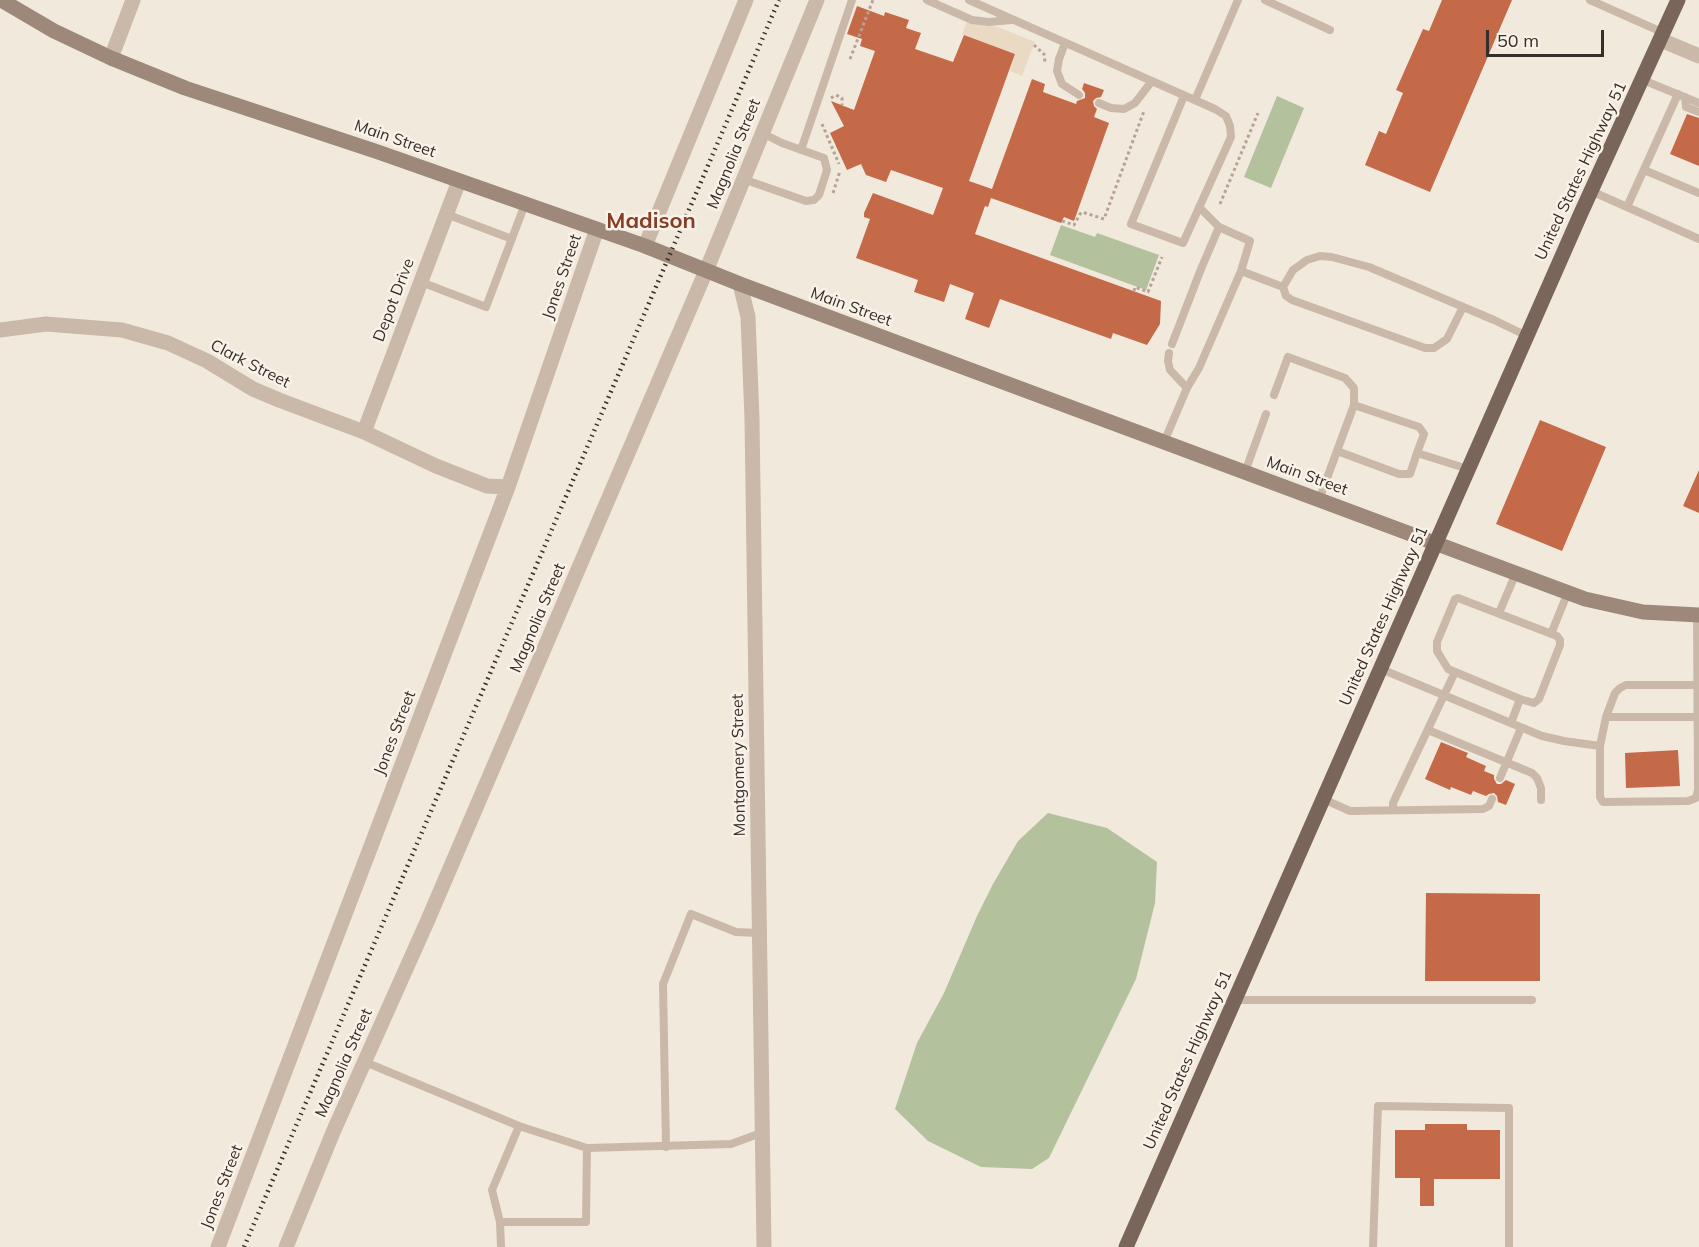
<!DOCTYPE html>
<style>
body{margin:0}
#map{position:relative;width:1699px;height:1247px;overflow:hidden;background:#f2e9dd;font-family:Mulish,sans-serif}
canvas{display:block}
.scale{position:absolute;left:1486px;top:30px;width:118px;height:27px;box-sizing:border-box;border:3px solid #372e29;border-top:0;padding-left:8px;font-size:18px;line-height:21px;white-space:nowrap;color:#372e29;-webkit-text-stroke:4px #f9f2e9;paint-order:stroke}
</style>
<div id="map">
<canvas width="1699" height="1247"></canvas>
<div class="scale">50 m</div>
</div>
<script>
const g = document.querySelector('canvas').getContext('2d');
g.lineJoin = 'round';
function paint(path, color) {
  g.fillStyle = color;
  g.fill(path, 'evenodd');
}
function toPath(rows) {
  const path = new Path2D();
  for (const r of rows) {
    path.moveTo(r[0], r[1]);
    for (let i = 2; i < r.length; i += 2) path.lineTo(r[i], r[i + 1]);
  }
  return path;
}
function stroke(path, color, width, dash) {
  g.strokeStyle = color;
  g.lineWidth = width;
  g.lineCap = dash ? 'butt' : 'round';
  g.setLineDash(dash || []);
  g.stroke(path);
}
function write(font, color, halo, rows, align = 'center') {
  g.font = font + ' Mulish,sans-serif';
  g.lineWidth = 5;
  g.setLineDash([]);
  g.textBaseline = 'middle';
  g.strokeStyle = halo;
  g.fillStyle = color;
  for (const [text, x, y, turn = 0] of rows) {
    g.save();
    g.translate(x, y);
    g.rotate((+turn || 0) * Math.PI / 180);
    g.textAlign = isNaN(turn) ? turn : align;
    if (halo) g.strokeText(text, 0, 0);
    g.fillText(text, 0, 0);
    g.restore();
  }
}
paint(toPath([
 [1277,96,1304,108,1271,188,1244,177],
 [1061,225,1095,237,1097,233,1159,255,1146,290,1050,255],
 [1048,813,1107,828,1157,862,1155,903,1136,979,1049,1158,1032,1169,981,1167,928,1141,895,1109,917,1043,944,993,977,916,993,884,1018,841]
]), '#b4c19d');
paint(toPath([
 [967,22,998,27,1035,42,1022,76,1010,71,1015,54,962,34]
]), '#eadac4');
paint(toPath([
 [1442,0,1512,0,1430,192,1365,165,1379,131,1386,134,1403,93,1396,90,1423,29,1429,31],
 [857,6,884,16,885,12,909,20,906,28,921,33,915,49,953,62,964,35,1015,54,969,181,992,189,1032,79,1045,84,1043,92,1076,104,1077,101,1085,98,1085,93,1082,89,1084,83,1104,90,1101,97,1096,98,1093,101,1094,106,1097,109,1094,117,1109,123,1074,221,1064,217,1061,223,991,198,988,207,985,206,975,234,1161,301,1160,324,1147,345,1113,333,1111,339,1000,299,989,328,965,319,974,293,950,284,944,302,914,292,918,280,856,258,870,219,864,217,864,213,873,193,933,215,943,188,891,170,886,182,866,175,861,164,847,170,830,133,844,126,831,101,854,110,875,51,860,46,862,39,847,34],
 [1687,114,1699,118,1699,166,1670,154],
 [1540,420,1606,447,1562,551,1496,524],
 [1699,470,1699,513,1683,506],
 [1441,742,1468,753,1466,757,1486,766,1484,771,1494,775,1494,779,1497,784,1501,784,1506,780,1515,784,1506,805,1498,802,1497,796,1494,793,1489,794,1486,796,1473,791,1471,795,1451,787,1450,790,1425,779],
 [1678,750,1680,786,1626,788,1625,753],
 [1426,893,1540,894,1540,981,1425,981],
 [1425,1124,1467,1124,1467,1130,1500,1130,1500,1179,1434,1179,1434,1206,1420,1206,1420,1178,1395,1178,1395,1130,1425,1130]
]), '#c46a48');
stroke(toPath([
 [1034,45,1044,54,1045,62],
 [850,59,873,0],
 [831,98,836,95,842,98,842,105],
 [822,124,839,164],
 [833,193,840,171],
 [1220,204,1258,113],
 [1062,221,1074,225,1080,214,1082,212,1104,219,1144,111],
 [1134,291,1135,287,1148,292,1162,257]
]), '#b6a393', 3, [3, 3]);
stroke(toPath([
 [927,0,972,20,989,22,1012,20],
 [969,0,1215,109,1226,116,1230,126,1231,137,1183,243,1131,224,1184,96],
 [1265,0,1330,30],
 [1590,0,1664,33],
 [1065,43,1059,59,1057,71,1062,84,1079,95],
 [1643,80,1699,103],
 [1685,97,1686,107,1699,112],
 [1195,100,1238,0],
 [1099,103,1111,108,1124,109,1135,103,1152,81],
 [801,150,852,0],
 [1644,170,1699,193],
 [743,179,806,201,814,200,819,195,827,170,824,158,782,143,762,133],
 [1591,191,1699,239],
 [1627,207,1678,94],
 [446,214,512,239],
 [1241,271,1283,287,1293,270,1307,260,1320,256,1332,257,1369,267,1494,320,1527,336],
 [421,282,486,307,525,204],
 [1283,287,1286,296,1292,300,1425,348,1434,348,1447,339,1463,307],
 [1172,344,1201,269,1219,227],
 [1169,353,1168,361,1170,370,1187,388],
 [1274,395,1288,357,1345,378,1354,388,1354,405],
 [1164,442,1187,388,1199,368,1241,271,1250,241,1219,227,1199,207],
 [1417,453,1410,474,1399,474,1337,451,1354,405,1419,427,1424,434,1417,453,1468,469],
 [1245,472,1266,414],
 [1319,500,1337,451],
 [1499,613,1516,573],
 [1551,634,1568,592],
 [1381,669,1542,736,1564,741,1600,746,1600,797,1603,802,1688,801,1696,798,1698,790,1697,615],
 [1606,717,1697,717],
 [1511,723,1520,699,1534,703,1539,699,1560,645,1560,640,1557,636,1458,598,1455,599,1437,642,1437,651,1448,669,1520,699],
 [1428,730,1532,773,1537,778,1541,788,1541,800],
 [1600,746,1606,717,1615,693,1620,688,1626,685,1697,685],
 [1500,778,1521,728],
 [1323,799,1350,811,1483,809,1489,806,1492,799],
 [1393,810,1393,803,1455,672],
 [1235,1000,1532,1000],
 [365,1062,519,1126,587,1148,731,1144,761,1133],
 [519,1126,492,1190,500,1222,586,1222,587,1148],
 [666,1147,663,984,691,914,736,932,759,933],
 [500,1222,501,1247],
 [1373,1247,1378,1106,1509,1108,1509,1247]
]), '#cab9a9', 8);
stroke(toPath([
 [1661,40,1699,56],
 [111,58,133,0],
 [645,246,746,0],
 [740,284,748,317,752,419,764,1247],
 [0,330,46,324,122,330,168,343,207,361,253,389,279,400,364,432,436,466,487,486,508,487],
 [364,432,459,181],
 [218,1247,508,487,597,229],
 [286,1247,334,1130,427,922,706,271,817,0]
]), '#cab9a9', 15);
stroke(toPath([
 [1,0,54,31,111,58,185,88,378,152,645,246,740,284,1585,599,1643,612,1699,615]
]), '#9e887a', 15);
stroke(toPath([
 [1126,1247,1581,213,1678,0]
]), '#79655a', 15);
stroke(toPath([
 [244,1247,779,0]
]), '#372e29', 4.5, [1.5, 4.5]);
write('16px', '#372e29', '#f9f2e9', [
 ["Main Street",395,139,19],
 ["Magnolia Street",734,154,-68],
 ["United States Highway 51",1581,171,-65],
 ["Jones Street",562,277,-71],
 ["Depot Drive",394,300,-69],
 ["Main Street",851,307,20],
 ["Clark Street",250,364,27],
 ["Main Street",1307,476,20],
 ["United States Highway 51",1384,616,-66],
 ["Magnolia Street",538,618,-67],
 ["Jones Street",395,733,-69],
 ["Montgomery Street",739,765,-91],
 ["United States Highway 51",1188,1060,-66],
 ["Magnolia Street",344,1063,-66],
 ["Jones Street",222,1187,-69]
]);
write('bold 22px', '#853d23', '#f9f2e9', [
 ["Madison",651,221]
]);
</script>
